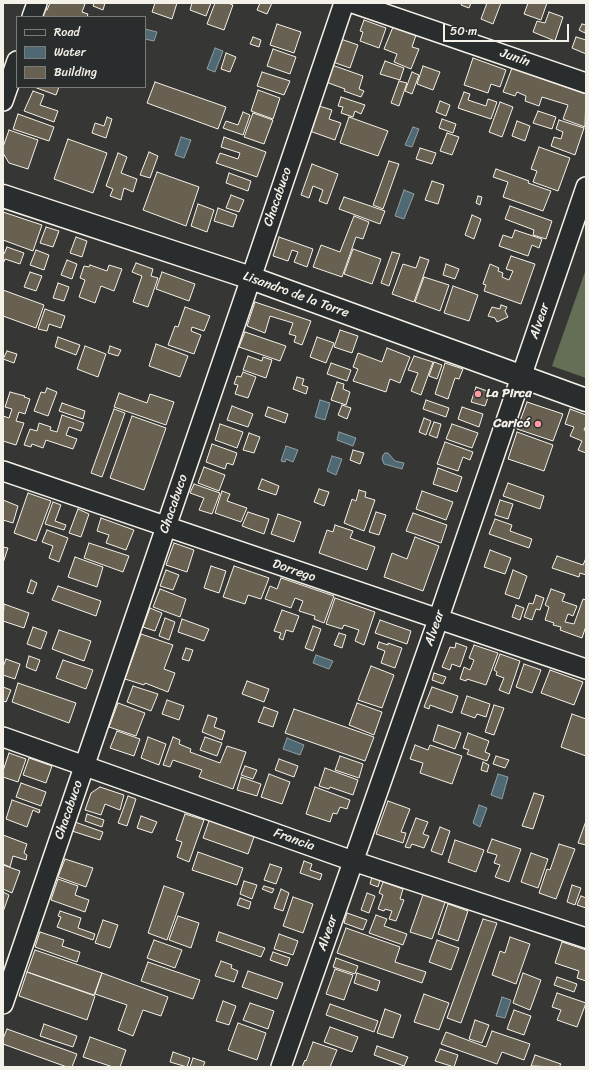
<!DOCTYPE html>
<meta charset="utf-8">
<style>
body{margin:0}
#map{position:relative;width:589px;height:1070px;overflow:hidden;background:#363735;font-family:Sriracha,sans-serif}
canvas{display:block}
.frame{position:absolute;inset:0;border:4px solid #f4f1e8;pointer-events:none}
.legend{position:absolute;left:16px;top:16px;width:130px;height:72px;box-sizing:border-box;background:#2a2d2e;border:1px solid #7b7b78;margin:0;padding:5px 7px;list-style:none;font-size:12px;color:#f4f1e8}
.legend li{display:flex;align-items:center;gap:8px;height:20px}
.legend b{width:20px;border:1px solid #7b7b78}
.scale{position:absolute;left:443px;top:24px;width:126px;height:18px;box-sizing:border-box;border:2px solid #f4f1e8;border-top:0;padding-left:5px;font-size:12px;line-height:14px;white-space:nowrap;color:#f4f1e8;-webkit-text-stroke:3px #2a2d2e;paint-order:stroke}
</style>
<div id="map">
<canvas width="589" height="1070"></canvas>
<div class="frame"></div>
<ul class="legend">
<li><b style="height:5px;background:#2a2d2e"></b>Road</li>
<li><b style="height:11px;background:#4f6974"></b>Water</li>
<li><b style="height:11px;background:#686050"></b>Building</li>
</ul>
<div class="scale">50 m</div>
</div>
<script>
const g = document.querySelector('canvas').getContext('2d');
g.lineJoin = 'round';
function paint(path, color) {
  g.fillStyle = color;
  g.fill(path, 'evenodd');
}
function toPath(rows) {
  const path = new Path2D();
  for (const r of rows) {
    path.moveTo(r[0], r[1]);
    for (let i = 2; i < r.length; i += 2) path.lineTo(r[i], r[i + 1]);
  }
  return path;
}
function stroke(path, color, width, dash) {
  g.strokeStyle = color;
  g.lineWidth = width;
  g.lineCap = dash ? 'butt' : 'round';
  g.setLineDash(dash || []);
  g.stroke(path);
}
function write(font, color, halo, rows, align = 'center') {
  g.font = font + ' Sriracha,sans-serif';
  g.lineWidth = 3;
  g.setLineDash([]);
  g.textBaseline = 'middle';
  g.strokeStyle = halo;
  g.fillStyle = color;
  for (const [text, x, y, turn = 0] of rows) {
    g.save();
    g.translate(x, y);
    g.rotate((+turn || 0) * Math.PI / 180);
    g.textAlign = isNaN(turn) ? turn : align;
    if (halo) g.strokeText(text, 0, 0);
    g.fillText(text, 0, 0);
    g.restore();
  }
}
paint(toPath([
 [586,269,586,378,552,366]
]), '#646f56');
const water = toPath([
 [145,29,157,32,154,41,145,39,145,29],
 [215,48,223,51,215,72,207,69,215,48],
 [413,127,419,129,412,147,405,145,413,127],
 [181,137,191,140,184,158,175,155,181,137],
 [404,190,414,194,404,219,395,216,404,190],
 [320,400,330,403,325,420,315,417,320,400],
 [339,432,356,438,353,446,337,440,339,432],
 [286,446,298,450,293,462,286,459,285,462,281,461,286,446],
 [385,453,388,453,395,461,404,463,402,469,384,464,382,459,383,455,385,453],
 [332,456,342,459,336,475,327,471,332,456],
 [316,655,333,661,329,669,313,663,316,655],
 [287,738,304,745,300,755,283,749,287,738],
 [498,774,508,777,502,799,491,795,498,774],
 [479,805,487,808,480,827,473,823,479,805],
 [502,997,511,1000,505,1018,496,1016,502,997]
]);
paint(water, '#4f6974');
stroke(water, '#919fa2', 1);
const building = toPath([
 [50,3,83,3,85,4,82,12,88,14,87,17,41,17,44,9,47,10,50,3],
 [94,3,105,3,103,10,93,6,94,3],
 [155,3,177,3,172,19,152,12,155,3],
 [192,3,211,3,206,16,190,10,192,3],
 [215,3,228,3,233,5,224,30,207,24,215,3],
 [260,3,272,3,267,14,257,10,260,3],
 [462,3,471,3,469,8,461,5,462,3],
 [487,3,501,3,493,24,481,19,487,3],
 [528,3,547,3,541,20,524,14,528,3],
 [549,12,563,17,555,41,533,32,537,21,545,23,549,12],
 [364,20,386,28,379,48,360,41,363,32,360,31,364,20],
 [277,24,301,32,294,53,270,45,277,24],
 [582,24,586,25,585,33,579,30,582,24],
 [393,27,416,35,412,47,419,49,411,69,394,62,397,54,384,49,393,27],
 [253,37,261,40,259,47,250,44,253,37],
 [576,37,586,40,586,54,572,48,576,37],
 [338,38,358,45,350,68,330,61,338,38],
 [273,49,296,57,290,74,267,66,273,49],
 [226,53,236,57,230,72,221,69,226,53],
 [473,58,506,70,500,87,491,84,488,93,464,85,473,58],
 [385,61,404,68,400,80,380,74,385,61],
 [332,65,363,76,359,89,364,91,361,97,344,91,345,89,326,82,332,65],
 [423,66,440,72,433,90,417,84,423,66],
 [512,68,586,94,585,127,563,119,568,105,542,97,539,106,525,101,526,96,517,92,515,96,503,92,512,68],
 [262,72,290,81,284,95,257,86,262,72],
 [412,72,419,75,412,94,405,91,412,72],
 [399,81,407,83,399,106,391,103,399,81],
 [155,82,226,107,218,129,147,103,155,82],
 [34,87,59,87,56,95,34,87],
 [258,90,280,98,273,119,251,111,258,90],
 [33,91,44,95,40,105,58,111,54,122,24,111,33,91],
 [464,92,470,94,468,100,486,106,488,99,497,102,491,119,458,108,464,92],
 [341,97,365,105,361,114,355,111,353,117,341,113,343,107,338,106,341,97],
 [440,101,450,105,446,116,436,112,440,101],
 [500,102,513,107,502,137,489,132,500,102],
 [313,104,332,110,329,119,341,123,335,140,304,129,313,104],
 [538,111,556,117,552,129,533,123,538,111],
 [243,112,250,115,243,135,223,128,226,121,238,125,243,112],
 [253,113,273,120,264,144,244,137,253,113],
 [18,114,54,127,49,141,13,129,18,114],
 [107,117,112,119,106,138,92,133,95,123,104,126,107,117],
 [349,117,388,131,378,156,340,143,349,117],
 [442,119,456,124,453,133,439,128,442,119],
 [559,120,584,128,575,155,551,146,554,137,561,139,563,132,556,129,559,120],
 [517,121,530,126,525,141,512,136,517,121],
 [9,130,38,140,28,169,9,163,3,153,3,147,9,130],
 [447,133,459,137,452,155,440,151,447,133],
 [224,137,266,152,257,177,216,163,220,153,238,159,240,153,221,147,224,137],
 [68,139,107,153,93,193,54,179,68,139],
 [539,147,570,158,558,191,533,182,537,171,531,169,539,147],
 [420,148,436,153,432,164,416,159,420,148],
 [149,152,158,156,150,178,140,175,149,152],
 [118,153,127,157,121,173,137,179,133,192,124,188,121,200,110,196,113,189,106,186,118,153],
 [389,161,399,164,383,209,373,205,389,161],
 [312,164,338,174,327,204,319,201,323,190,313,186,309,198,301,195,312,164],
 [496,169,529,181,528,183,551,191,543,211,503,197,508,182,493,177,496,169],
 [157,172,199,187,186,226,143,210,157,172],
 [229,173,251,181,248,191,226,183,229,173],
 [432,181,444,185,438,204,425,200,432,181],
 [231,195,244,200,239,212,226,208,231,195],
 [478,196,482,197,480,205,476,203,478,196],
 [344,197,385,211,380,224,339,209,344,197],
 [198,204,214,210,207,232,191,226,198,204],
 [510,206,552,221,546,239,533,235,534,230,505,219,510,206],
 [218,208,237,215,233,227,214,221,218,208],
 [3,212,42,225,33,251,3,240,3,212],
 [472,215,481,219,474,239,465,235,472,215],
 [354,216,369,222,363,239,356,237,342,277,313,267,321,245,340,252,354,216],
 [46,227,59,231,53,247,40,243,46,227],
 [515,230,542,239,539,248,532,245,528,256,499,246,503,235,512,238,515,230],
 [76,237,87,241,82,257,70,253,76,237],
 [279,237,313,249,307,267,294,262,298,252,292,250,288,261,273,256,279,237],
 [7,247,24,253,20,264,5,259,3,264,3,254,4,254,7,247],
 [353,249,381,259,372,284,344,274,353,249],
 [36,250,49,255,44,270,30,265,36,250],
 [392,252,400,254,389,286,381,283,392,252],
 [511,256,535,264,521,304,484,291,486,285,483,284,490,264,499,268,498,271,503,273,502,277,509,280,513,271,506,269,511,256],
 [420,257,429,260,414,302,392,294,403,264,416,268,420,257],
 [67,260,77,264,72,279,61,275,67,260],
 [136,263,153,269,151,276,158,278,148,307,133,302,142,276,132,272,136,263],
 [446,264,459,269,455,279,443,275,446,264],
 [90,265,107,271,109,265,122,269,114,291,101,286,95,303,79,297,85,280,80,278,84,266,89,267,90,265],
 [30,272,42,276,36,291,24,287,30,272],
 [162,272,195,284,189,301,156,289,162,272],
 [424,277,449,285,440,311,415,302,424,277],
 [58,283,69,287,64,301,53,298,58,283],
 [453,286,478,295,469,321,444,313,453,286],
 [3,290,44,305,36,328,3,316,3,290],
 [255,302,311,321,302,345,294,342,296,336,289,334,293,323,270,316,265,333,247,326,255,302],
 [501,305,507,307,505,311,508,317,497,322,495,318,488,316,492,307,500,309,501,305],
 [185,307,210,316,204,331,192,327,191,331,201,335,194,354,168,345,175,326,178,327,185,307],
 [45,309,65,316,61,328,49,324,47,331,38,329,45,309],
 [340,330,358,336,352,353,334,347,340,330],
 [245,332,286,346,280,361,239,347,245,332],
 [58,337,80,345,76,355,55,347,58,337],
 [317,337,334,343,326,363,310,357,317,337],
 [156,344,188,356,180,377,149,366,156,344],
 [85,346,106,354,98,377,77,369,85,346],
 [110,346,121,350,118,356,108,353,110,346],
 [387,348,410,357,400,383,390,379,386,392,353,381,358,369,353,367,358,353,382,362,387,348],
 [7,351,17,354,14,363,3,359,7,351],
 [248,356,262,361,263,357,272,360,266,378,243,370,248,356],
 [414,356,433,362,421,395,411,391,418,373,408,370,414,356],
 [434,362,442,365,437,379,429,376,434,362],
 [331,363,351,370,347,381,327,374,331,363],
 [445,363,463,369,459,379,455,378,448,399,435,394,445,363],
 [243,372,256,377,248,398,235,394,238,385,234,384,237,376,241,377,243,372],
 [297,377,304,379,302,385,308,387,306,394,293,389,297,377],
 [337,382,344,384,343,389,350,392,346,405,331,400,337,382],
 [476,387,490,392,485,406,471,402,476,387],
 [47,388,57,392,48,416,34,411,41,392,45,393,47,388],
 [10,392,25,396,24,397,30,399,25,414,19,412,16,421,24,423,16,445,3,441,3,416,9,418,12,409,5,407,10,392],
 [119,393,147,403,150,394,174,402,166,425,114,407,119,393],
 [426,400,449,408,446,417,423,409,426,400],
 [527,402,563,414,553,441,517,429,527,402],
 [62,403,85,411,83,419,59,411,62,403],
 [342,405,351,408,347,419,338,415,342,405],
 [232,406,253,414,248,427,227,420,232,406],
 [268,407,288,414,285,423,265,416,268,407],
 [462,407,483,414,479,427,458,419,462,407],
 [114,409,125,413,102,477,91,473,114,409],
 [570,409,586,415,586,425,584,430,586,431,586,453,578,450,582,441,570,436,574,427,565,424,570,409],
 [62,415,84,423,81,431,69,427,66,435,77,439,73,449,46,440,43,448,32,444,31,447,24,445,30,429,37,431,39,423,51,427,50,430,57,432,62,415],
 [132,416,166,428,144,490,110,478,132,416],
 [424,418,431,421,426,435,419,432,424,418],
 [434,422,441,424,437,438,429,435,434,422],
 [220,424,243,432,237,448,215,440,220,424],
 [452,424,478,433,472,448,446,439,452,424],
 [517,432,553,445,544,471,508,459,517,432],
 [249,433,260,437,254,453,243,450,249,433],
 [445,442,473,452,470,460,463,457,458,471,437,464,445,442],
 [212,444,237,453,233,465,227,463,225,469,206,462,212,444],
 [353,450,364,453,360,464,350,460,353,450],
 [204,467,225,475,219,491,198,483,204,467],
 [438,468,462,477,457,492,433,484,438,468],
 [262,479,279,486,276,495,258,489,262,479],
 [508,483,544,496,540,509,503,496,508,483],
 [194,484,220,493,212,514,199,510,204,498,190,493,194,484],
 [319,489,329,492,324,506,314,502,319,489],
 [359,490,366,492,365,497,375,500,364,531,344,523,352,499,356,501,359,490],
 [222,491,230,494,227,501,247,508,241,522,215,513,222,491],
 [422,491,453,502,446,520,416,509,422,491],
 [28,493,51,501,36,541,14,533,28,493],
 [3,500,18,506,13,523,3,520,3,500],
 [500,500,513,504,508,519,495,515,500,500],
 [53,502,61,505,55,521,66,525,64,530,45,524,53,502],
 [78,509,89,514,81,537,69,533,78,509],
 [248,512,269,519,264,534,242,526,248,512],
 [376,512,386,515,379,535,369,532,376,512],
 [413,513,447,525,441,543,406,531,413,513],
 [278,514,301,522,294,542,271,534,278,514],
 [101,518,134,530,126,550,106,543,109,535,97,531,101,518],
 [495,519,512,525,510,531,532,539,529,548,489,534,495,519],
 [335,525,353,531,350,538,375,547,367,570,319,553,327,530,333,532,335,525],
 [47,530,68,538,59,562,49,558,53,546,42,542,47,530],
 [415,537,439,546,423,591,384,577,392,553,407,559,415,537],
 [89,543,129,556,123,572,84,558,89,543],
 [174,543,194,550,187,572,166,565,174,543],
 [3,547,8,548,3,563,3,547],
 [490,550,511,558,505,574,484,567,490,550],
 [557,556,583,565,586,558,586,575,580,573,579,577,552,568,557,556],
 [75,557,103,567,97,587,68,577,75,557],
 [211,566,226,571,219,593,204,588,211,566],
 [234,566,269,578,261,599,248,595,245,604,223,597,234,566],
 [166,570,179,575,173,590,160,586,166,570],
 [513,570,527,576,519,599,505,594,513,570],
 [281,578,334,596,324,623,314,619,315,616,299,611,303,601,295,598,291,608,265,599,270,586,277,589,281,578],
 [31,580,37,583,33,594,27,592,31,580],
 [58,586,101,601,96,616,52,600,58,586],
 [160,589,186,599,180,617,153,607,160,589],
 [551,589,565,594,562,601,577,606,573,616,568,614,565,622,574,624,583,599,586,600,586,626,582,638,560,630,561,627,553,625,554,623,545,620,549,607,545,605,551,589],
 [536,595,544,598,540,610,536,609,532,620,524,617,529,603,533,604,536,595],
 [335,598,375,612,364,645,355,641,359,630,344,625,342,629,326,624,335,598],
 [4,604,29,613,24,628,3,621,4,604],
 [516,605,524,608,520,620,512,617,516,605],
 [150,608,162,613,155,631,143,627,150,608],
 [282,610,299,616,293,632,286,630,283,640,279,638,281,633,274,631,282,610],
 [165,618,175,622,169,640,159,636,165,618],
 [182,619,209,629,204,641,178,632,182,619],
 [380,620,411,631,407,644,375,633,380,620],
 [313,626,321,629,313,651,305,648,313,626],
 [33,627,47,632,41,649,27,644,33,627],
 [59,630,91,641,84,661,52,649,59,630],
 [339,633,346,635,342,648,334,645,339,633],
 [141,634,173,645,164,669,175,673,168,692,145,683,144,685,125,679,141,634],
 [379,642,388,645,388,643,402,648,395,668,381,663,385,651,377,648,379,642],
 [456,643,467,647,460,667,452,664,450,670,442,667,450,647,455,648,456,643],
 [474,645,498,653,486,685,467,679,466,681,460,679,464,667,470,670,474,660,469,658,474,645],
 [186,648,193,650,189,661,182,659,186,648],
 [500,654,520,661,509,694,499,690,504,678,496,675,497,672,494,670,500,654],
 [29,656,40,660,36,671,26,667,29,656],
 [6,659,20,664,15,679,3,675,3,667,6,659],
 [63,660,93,670,86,689,56,678,63,660],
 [524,664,541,670,532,693,516,687,524,664],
 [371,666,394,675,382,708,358,700,371,666],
 [550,670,583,682,574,705,541,693,550,670],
 [434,673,446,677,443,684,432,680,434,673],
 [247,681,269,689,264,702,242,694,247,681],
 [18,683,76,703,69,723,12,702,18,683],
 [133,686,158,694,151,711,127,702,133,686],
 [3,687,11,690,6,702,3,701,3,687],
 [432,687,458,696,452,713,430,705,429,709,424,707,432,687],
 [467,696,490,704,486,717,477,714,475,718,461,713,467,696],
 [167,700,184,706,179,720,162,714,167,700],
 [118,703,145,713,136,736,109,727,118,703],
 [357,703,382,712,374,735,349,725,357,703],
 [494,705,504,708,494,735,485,732,494,705],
 [264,707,278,712,273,727,258,722,264,707],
 [294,709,374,737,365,761,285,733,294,709],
 [572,714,586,719,586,756,561,747,572,714],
 [208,715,217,718,214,727,225,731,222,740,202,732,208,715],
 [438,725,461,733,455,749,433,741,438,725],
 [117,731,140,739,134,756,110,748,117,731],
 [468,733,489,741,485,752,490,754,487,761,467,754,469,750,463,748,468,733],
 [148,737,166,744,159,765,141,758,148,737],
 [173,737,180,740,179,744,191,749,190,752,220,763,227,746,246,752,233,789,199,777,202,770,173,760,170,767,163,765,173,737],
 [205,737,222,743,217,756,200,750,205,737],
 [415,745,428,750,430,745,462,756,452,784,420,773,423,763,410,759,415,745],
 [9,753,26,759,18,782,3,777,3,771,9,753],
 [340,756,363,764,359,778,335,770,340,756],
 [496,756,509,760,505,768,493,764,496,756],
 [29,758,52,766,46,783,23,775,29,758],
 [279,759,298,766,294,777,275,770,279,759],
 [483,762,489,765,487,772,481,770,483,762],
 [245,766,257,770,253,779,241,775,245,766],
 [325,768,358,780,353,795,330,787,329,789,319,786,325,768],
 [269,774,290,782,282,804,261,797,269,774],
 [241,777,261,784,257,796,237,790,241,777],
 [21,783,46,792,41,806,16,797,21,783],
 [100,787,124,795,120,810,105,804,101,815,85,810,91,793,100,787],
 [315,787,350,800,347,809,340,807,337,814,333,813,330,822,306,814,315,787],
 [534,793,544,796,533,829,522,826,534,793],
 [128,796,136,799,127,826,118,823,128,796],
 [12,800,40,810,39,813,33,810,27,827,6,819,12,800],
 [388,801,410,809,401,832,406,833,403,843,376,834,388,801],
 [87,814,104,820,102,827,85,821,87,814],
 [185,814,204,820,189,862,177,857,182,842,176,840,185,814],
 [141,816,157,822,152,833,137,828,141,816],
 [210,818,255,834,248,854,203,838,210,818],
 [416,818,428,822,423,834,429,836,424,848,412,844,410,848,405,847,416,818],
 [586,821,586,845,578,843,586,821],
 [75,822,103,832,100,840,72,831,75,822],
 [440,827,450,831,442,855,431,851,440,827],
 [3,835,27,844,24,853,27,855,26,860,13,856,10,867,3,864,3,835],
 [492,839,521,849,509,882,495,877,500,865,494,863,497,855,487,852,492,839],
 [455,840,484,850,476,872,448,862,455,840],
 [559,844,575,849,556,899,539,893,547,869,550,870,559,844],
 [198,852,243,868,237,885,192,870,198,852],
 [531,853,548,859,538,888,521,882,531,853],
 [65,859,93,868,86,887,58,877,65,859],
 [304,861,312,864,310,870,322,874,320,880,300,873,304,861],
 [270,864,282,868,276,884,264,880,270,864],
 [3,865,20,871,12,893,3,889,3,865],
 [372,877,380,880,378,887,370,884,372,877],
 [58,879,78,886,75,895,89,900,85,912,51,900,58,879],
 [244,881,257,885,252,899,240,894,244,881],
 [383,882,403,889,400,899,404,900,396,921,389,919,392,911,385,909,384,911,378,909,383,895,379,893,383,882],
 [572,885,581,888,575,905,567,902,572,885],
 [164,886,184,893,167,940,148,933,164,886],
 [264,886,274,889,272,893,262,889,264,886],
 [281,889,289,893,283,911,274,908,281,889],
 [3,892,9,895,3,912,3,892],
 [424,892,446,900,432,939,410,932,424,892],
 [367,893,375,896,369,913,361,910,367,893],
 [581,896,586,898,586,908,577,905,581,896],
 [293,897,313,904,303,933,283,926,293,897],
 [240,898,251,902,249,909,237,905,240,898],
 [448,904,468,911,458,941,438,934,448,904],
 [60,911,81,918,78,928,95,934,93,940,57,927,61,917,58,916,60,911],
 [347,913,367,920,363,930,344,923,347,913],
 [376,915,387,919,384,926,407,934,403,945,369,933,376,915],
 [178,916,199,923,191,948,169,940,178,916],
 [483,919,497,923,461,1023,447,1018,483,919],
 [103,920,118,925,110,948,95,943,103,920],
 [346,928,400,947,395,962,426,972,422,983,337,953,346,928],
 [40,932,64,940,62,946,80,952,77,962,35,947,40,932],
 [219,932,265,948,261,957,216,941,219,932],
 [279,934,298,941,293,955,274,949,279,934],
 [510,937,530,944,516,984,492,975,500,951,505,953,510,937],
 [154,940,182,950,175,968,147,958,154,940],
 [437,940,459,948,451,970,429,962,437,940],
 [562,942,586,950,586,981,577,978,579,971,555,963,562,942],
 [35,950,102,973,94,995,27,972,35,950],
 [273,952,290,958,287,966,270,960,273,952],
 [336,958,358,966,355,974,333,967,336,958],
 [221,961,232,965,231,968,238,971,234,982,215,976,221,961],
 [148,962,200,980,193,999,141,981,148,962],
 [335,969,353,975,344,1000,326,994,335,969],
 [248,971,283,983,277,999,242,987,248,971],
 [27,972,95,996,87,1020,19,996,27,972],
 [102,973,168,997,161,1016,143,1010,133,1036,118,1030,127,1005,95,994,102,973],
 [357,973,380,981,377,991,354,983,357,973],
 [523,973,541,980,530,1010,513,1003,523,973],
 [557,977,577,984,574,992,554,985,557,977],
 [557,993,586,1003,577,1027,557,1020,561,1010,552,1007,557,993],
 [424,994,449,1003,439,1030,414,1022,424,994],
 [223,1001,236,1006,229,1025,216,1021,223,1001],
 [250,1003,274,1011,268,1029,243,1020,250,1003],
 [330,1004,378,1021,374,1032,326,1015,330,1004],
 [385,1009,401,1015,393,1038,377,1033,385,1009],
 [514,1010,531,1016,524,1035,507,1029,514,1010],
 [475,1020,489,1025,482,1043,469,1039,475,1020],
 [238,1023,266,1033,257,1060,228,1050,238,1023],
 [44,1024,77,1036,73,1047,40,1036,44,1024],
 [330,1027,358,1037,352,1052,324,1042,330,1027],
 [7,1029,77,1054,72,1067,67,1067,3,1044,3,1039,7,1029],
 [492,1031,530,1044,524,1060,502,1052,497,1064,441,1044,446,1032,486,1047,492,1031],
 [90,1037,126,1050,120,1067,113,1067,83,1057,90,1037],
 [313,1042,337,1050,330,1067,302,1067,305,1060,306,1061,313,1042],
 [377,1046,408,1057,404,1066,374,1055,377,1046],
 [440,1049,458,1055,454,1067,435,1061,440,1049],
 [173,1052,190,1058,187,1067,170,1062,173,1052],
 [535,1055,561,1064,559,1067,531,1066,535,1055],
 [193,1058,205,1062,203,1067,190,1067,193,1058]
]);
paint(building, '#686050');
stroke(building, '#f4f1e8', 1);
const minor = toPath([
 [353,3,586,83],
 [32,17,37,3],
 [3,101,17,61],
 [3,471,586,669],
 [3,737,353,861,586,938],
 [3,1004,251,278,344,3],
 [281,1067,438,620,586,187]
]);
const secondary = toPath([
 [3,196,251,278,586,400]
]);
stroke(minor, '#f4f1e8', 22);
stroke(secondary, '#f4f1e8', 25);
stroke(minor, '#2a2d2e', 19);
stroke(secondary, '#2a2d2e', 22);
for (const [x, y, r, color] of [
 [478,394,4,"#ff9aa2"],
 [538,424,4,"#ff9aa2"]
]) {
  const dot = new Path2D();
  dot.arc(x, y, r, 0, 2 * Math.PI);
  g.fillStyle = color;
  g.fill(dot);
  stroke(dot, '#2a2d2e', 1.5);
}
write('13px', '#f4f1e8', '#2a2d2e', [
 ["Junín",515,58,19],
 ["Chacabuco",278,197,-71],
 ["Lisandro de la Torre",296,295,20],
 ["Alvear",540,321,-71],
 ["Chacabuco",174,504,-71],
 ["Dorrego",294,571,19],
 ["Alvear",435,628,-71],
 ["Chacabuco",69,810,-71],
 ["Francia",294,840,20],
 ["Alvear",328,933,-71]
]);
write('bold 13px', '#f4f1e8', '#2a2d2e', [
 ["La Pirca",486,394],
 ["Caricó",530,424,"right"]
], 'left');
</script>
